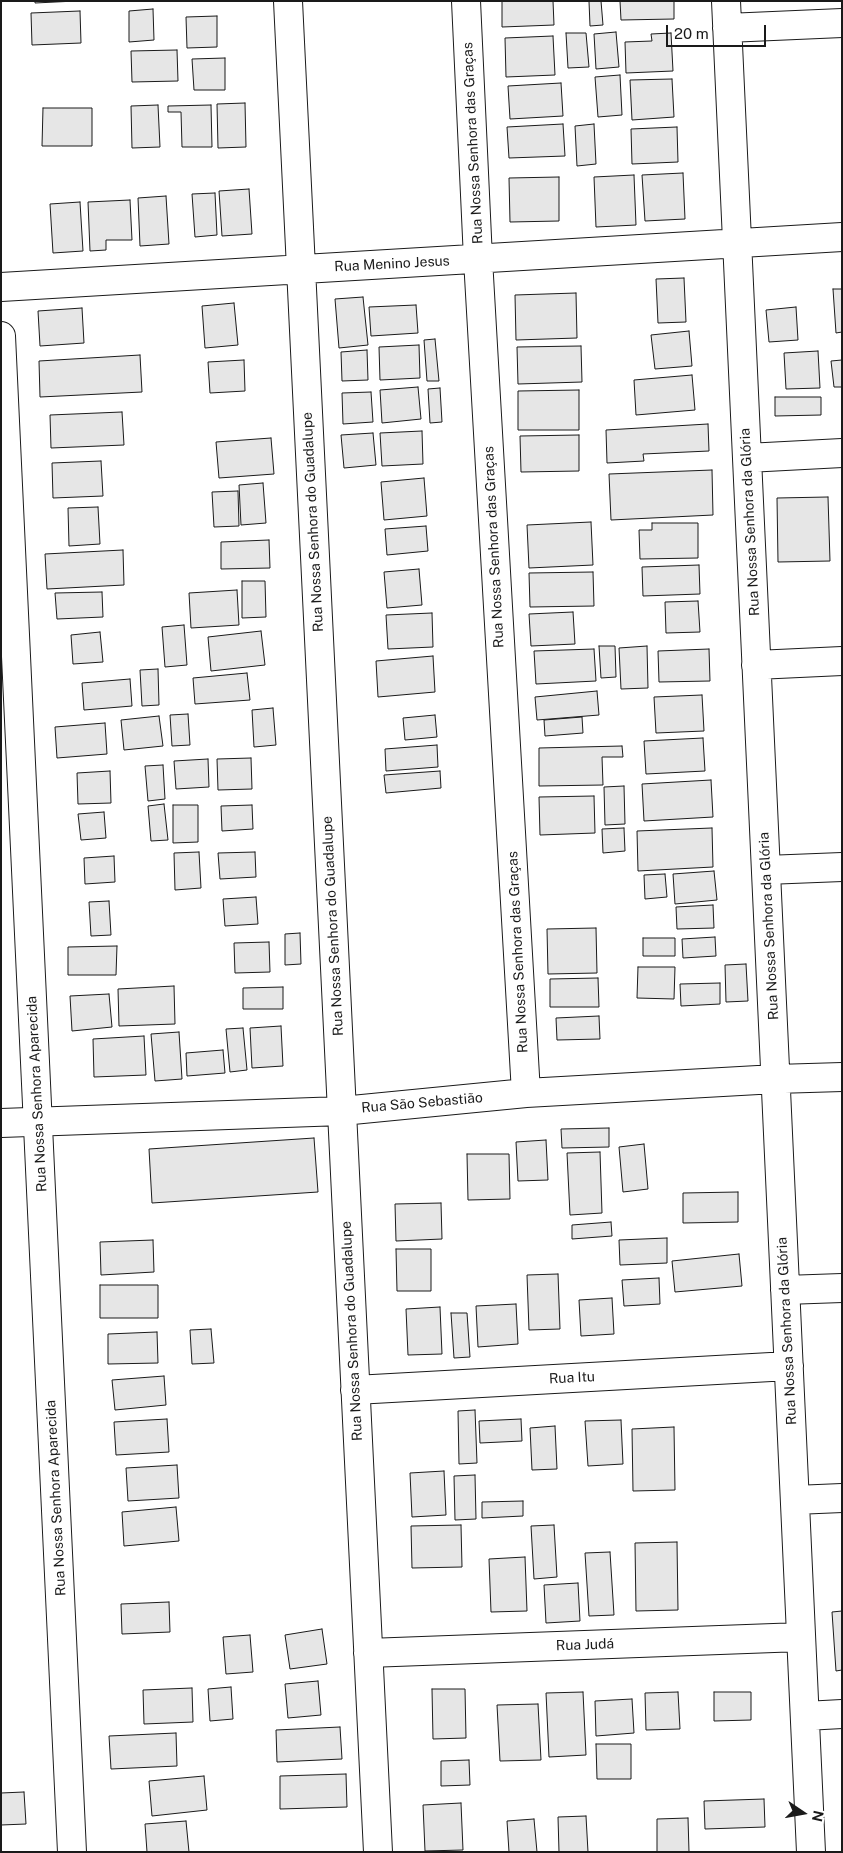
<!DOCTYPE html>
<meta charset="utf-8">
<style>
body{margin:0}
#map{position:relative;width:843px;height:1853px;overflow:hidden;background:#fff;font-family:"Public Sans",sans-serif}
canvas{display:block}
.frame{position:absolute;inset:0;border:2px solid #1a1a1a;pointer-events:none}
.north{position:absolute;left:778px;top:1788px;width:50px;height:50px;-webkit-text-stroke:4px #fff;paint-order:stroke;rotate:102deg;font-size:14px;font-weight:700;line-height:20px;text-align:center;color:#1a1a1a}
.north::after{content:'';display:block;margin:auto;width:18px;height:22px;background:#1a1a1a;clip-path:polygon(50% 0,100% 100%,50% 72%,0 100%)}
.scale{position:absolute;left:666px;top:25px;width:100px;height:22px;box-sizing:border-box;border:2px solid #1a1a1a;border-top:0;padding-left:6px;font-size:15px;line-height:18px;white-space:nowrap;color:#1a1a1a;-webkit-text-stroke:4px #fff;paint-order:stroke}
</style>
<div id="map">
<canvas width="843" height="1853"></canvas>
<div class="frame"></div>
<div class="north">N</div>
<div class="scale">20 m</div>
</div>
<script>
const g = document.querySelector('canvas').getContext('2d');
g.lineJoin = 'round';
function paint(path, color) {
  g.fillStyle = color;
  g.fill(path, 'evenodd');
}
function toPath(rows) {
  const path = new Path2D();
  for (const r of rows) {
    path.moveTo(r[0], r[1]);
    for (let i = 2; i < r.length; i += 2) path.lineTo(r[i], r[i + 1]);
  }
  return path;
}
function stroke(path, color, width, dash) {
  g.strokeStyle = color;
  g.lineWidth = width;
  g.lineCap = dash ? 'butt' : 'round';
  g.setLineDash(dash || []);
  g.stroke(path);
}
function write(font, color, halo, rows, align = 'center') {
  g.font = font + ' "Public Sans",sans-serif';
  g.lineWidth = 4;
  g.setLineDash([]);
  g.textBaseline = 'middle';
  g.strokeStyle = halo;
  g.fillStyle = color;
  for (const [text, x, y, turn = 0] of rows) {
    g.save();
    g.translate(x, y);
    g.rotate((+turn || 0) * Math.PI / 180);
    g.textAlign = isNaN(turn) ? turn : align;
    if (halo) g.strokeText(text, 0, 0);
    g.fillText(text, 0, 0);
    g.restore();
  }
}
const building = toPath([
 [35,1,76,1,35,3,35,1],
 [502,1,553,1,554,25,502,27,502,1],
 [589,1,601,1,603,25,590,26,589,1],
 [620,1,674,1,674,19,621,20,620,1],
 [153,9,154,40,129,42,129,11,153,9],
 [80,11,81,43,32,45,31,13,80,11],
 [217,16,217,47,187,48,186,17,217,16],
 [616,32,619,67,596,69,594,34,616,32],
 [566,33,586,33,589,67,568,68,566,33],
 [671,33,673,71,626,73,625,42,652,41,651,34,671,33],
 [553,36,555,75,506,77,505,38,553,36],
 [177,50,178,81,132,82,131,51,177,50],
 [225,58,225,90,194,90,192,59,225,58],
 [620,75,622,115,598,117,595,77,620,75],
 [672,79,674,117,632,120,630,80,672,79],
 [561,83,563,116,510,119,508,86,561,83],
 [245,103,246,147,218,148,217,104,245,103],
 [158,105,160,147,132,148,131,106,158,105],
 [211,105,212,147,182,147,181,112,168,112,168,106,211,105],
 [43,108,92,108,92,146,42,146,43,108],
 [563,124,565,156,509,158,507,127,563,124],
 [594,124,596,164,577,166,575,126,594,124],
 [677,127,678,162,632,164,631,129,677,127],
 [683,173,685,219,645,221,642,175,683,173],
 [634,175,636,225,596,227,594,177,634,175],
 [559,177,559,221,510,222,509,178,559,177],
 [249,189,252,234,222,236,219,191,249,189],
 [215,193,217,235,195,237,192,194,215,193],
 [166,196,169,244,140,246,138,198,166,196],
 [130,200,132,240,106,240,106,250,90,251,88,202,130,200],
 [80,202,83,251,53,253,50,204,80,202],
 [684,278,686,322,658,323,656,279,684,278],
 [833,289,842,289,842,332,836,333,833,289],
 [576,293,577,338,516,340,515,295,576,293],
 [363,297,368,345,339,348,335,299,363,297],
 [234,303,238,345,205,348,202,306,234,303],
 [416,305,418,333,371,336,369,307,416,305],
 [796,307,798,340,769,342,766,310,796,307],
 [82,308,84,343,40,346,38,311,82,308],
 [689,331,692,366,655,369,651,335,689,331],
 [435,339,439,381,427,381,424,340,435,339],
 [419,345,420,378,380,380,379,347,419,345],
 [581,346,582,382,518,384,517,347,581,346],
 [367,350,368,380,342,381,341,352,367,350],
 [818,351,820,388,786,389,784,353,818,351],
 [140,355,142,392,40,397,39,361,140,355],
 [244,360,245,391,210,393,208,362,244,360],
 [842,360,842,387,834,387,831,361,842,360],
 [692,375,695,410,636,415,634,380,692,375],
 [418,387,421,419,382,423,380,390,418,387],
 [440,388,442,422,430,423,428,389,440,388],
 [579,390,579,430,518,430,518,391,579,390],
 [371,392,373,422,343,424,342,393,371,392],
 [775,397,821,397,821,415,775,416,775,397],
 [122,412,124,445,51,448,50,415,122,412],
 [708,424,709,451,643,454,644,461,607,463,606,430,708,424],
 [422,431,423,464,382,466,380,433,422,431],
 [373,433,376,465,344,468,341,435,373,433],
 [579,435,579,471,521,472,520,436,579,435],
 [271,438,274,474,219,478,216,442,271,438],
 [101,461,103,496,53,498,52,463,101,461],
 [712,470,713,515,611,520,609,474,712,470],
 [424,478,427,516,384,520,381,482,424,478],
 [263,483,266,523,241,525,239,485,263,483],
 [238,491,239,526,214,527,212,492,238,491],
 [828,497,830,561,778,562,777,498,828,497],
 [98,507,100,544,69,546,68,508,98,507],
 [591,522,593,565,529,568,527,525,591,522],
 [652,523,698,523,698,558,640,559,639,530,652,530,652,523],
 [426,526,428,551,387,555,385,529,426,526],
 [269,540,270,568,221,569,221,542,269,540],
 [123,550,124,585,47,589,45,554,123,550],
 [699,565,700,594,643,596,642,567,699,565],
 [419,569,422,605,387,608,384,572,419,569],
 [593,572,594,606,530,607,529,573,593,572],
 [242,581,265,581,266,617,242,618,242,581],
 [237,590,239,625,191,628,189,593,237,590],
 [102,592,103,617,57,619,55,593,102,592],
 [698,601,700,632,666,633,665,602,698,601],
 [573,612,575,644,531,646,529,614,573,612],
 [432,613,433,647,388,649,386,615,432,613],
 [184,625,187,665,165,667,162,627,184,625],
 [261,631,265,665,211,671,208,637,261,631],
 [100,632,103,662,73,664,71,635,100,632],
 [599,646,615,646,616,677,601,678,599,646],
 [647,646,648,688,621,689,619,648,647,646],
 [594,649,596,681,536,684,534,651,594,649],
 [709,649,710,681,659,682,658,651,709,649],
 [433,656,435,692,378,697,376,661,433,656],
 [158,669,159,705,142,706,140,670,158,669],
 [247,673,250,700,195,704,193,678,247,673],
 [130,679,132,706,84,710,82,683,130,679],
 [597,691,599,715,537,720,535,697,597,691],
 [702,695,704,731,656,733,654,697,702,695],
 [273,708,276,745,254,747,252,710,273,708],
 [188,714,190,745,172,746,170,715,188,714],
 [435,715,437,737,405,740,403,718,435,715],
 [159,716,163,746,124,750,121,720,159,716],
 [582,717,583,733,545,736,544,720,582,717],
 [105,723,107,754,57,758,55,727,105,723],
 [703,738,705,771,646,774,644,741,703,738],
 [437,745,438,767,386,771,385,749,437,745],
 [622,746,623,757,602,757,603,785,539,786,539,748,622,746],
 [251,758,252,789,218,790,217,759,251,758],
 [208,759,209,787,176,789,174,761,208,759],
 [163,765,165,799,148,801,145,766,163,765],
 [110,771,111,803,78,804,77,773,110,771],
 [440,771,441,788,386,793,384,775,440,771],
 [711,780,713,817,644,821,642,784,711,780],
 [624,786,625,824,605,825,604,787,624,786],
 [594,796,595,833,540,835,539,797,594,796],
 [164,804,168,840,151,841,148,806,164,804],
 [173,805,198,805,198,842,173,843,173,805],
 [252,805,253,829,222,831,221,806,252,805],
 [104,812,106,838,81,840,78,814,104,812],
 [624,828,625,851,603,853,602,829,624,828],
 [712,828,713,867,638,871,637,831,712,828],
 [199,852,201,888,175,890,174,853,199,852],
 [255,852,256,877,220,879,218,853,255,852],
 [114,856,115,882,85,884,84,858,114,856],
 [714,871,717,900,675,904,673,874,714,871],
 [665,874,667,897,645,899,644,875,665,874],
 [256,897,258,924,225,926,223,899,256,897],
 [109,901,111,935,91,936,89,902,109,901],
 [713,905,714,928,677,929,676,907,713,905],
 [596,928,597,973,548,974,547,929,596,928],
 [300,933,301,964,285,965,285,934,300,933],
 [715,937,716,956,683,958,682,939,715,937],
 [643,938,675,938,675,956,643,956,643,938],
 [269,942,270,972,235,973,234,943,269,942],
 [117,946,116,975,68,975,68,947,117,946],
 [746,964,748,1001,726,1002,725,965,746,964],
 [638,967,675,967,674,999,637,998,638,967],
 [598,978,599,1007,550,1007,550,979,598,978],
 [720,983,720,1004,681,1006,680,984,720,983],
 [174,986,175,1024,119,1026,118,989,174,986],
 [283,987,283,1009,243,1009,243,988,283,987],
 [109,994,112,1027,72,1031,70,996,109,994],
 [599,1016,600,1039,557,1040,556,1018,599,1016],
 [281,1026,283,1066,252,1068,250,1028,281,1026],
 [243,1028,247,1070,230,1072,226,1029,243,1028],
 [179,1032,182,1079,155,1081,151,1034,179,1032],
 [144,1036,146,1075,94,1077,93,1039,144,1036],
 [223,1050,225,1073,187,1076,186,1053,223,1050],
 [609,1128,609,1147,562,1148,561,1129,609,1128],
 [314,1138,318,1192,152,1203,149,1149,314,1138],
 [546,1140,548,1180,518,1181,516,1142,546,1140],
 [644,1144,648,1189,623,1192,619,1147,644,1144],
 [600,1152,602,1213,570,1215,567,1153,600,1152],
 [467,1154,509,1154,510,1199,468,1200,467,1154],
 [738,1192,738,1222,683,1223,683,1193,738,1192],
 [441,1203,442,1239,396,1241,395,1204,441,1203],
 [611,1222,612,1236,572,1239,572,1225,611,1222],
 [667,1238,667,1263,620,1265,619,1240,667,1238],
 [153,1240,154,1272,101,1275,100,1242,153,1240],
 [396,1249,431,1249,431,1291,397,1291,396,1249],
 [739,1254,742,1286,675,1292,672,1261,739,1254],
 [558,1274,560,1329,529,1330,527,1275,558,1274],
 [659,1278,660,1304,624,1306,622,1280,659,1278],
 [100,1285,158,1285,158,1318,100,1318,100,1285],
 [612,1298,614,1334,581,1336,579,1300,612,1298],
 [516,1304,518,1344,478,1347,476,1306,516,1304],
 [440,1307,442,1354,408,1355,406,1309,440,1307],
 [451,1313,467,1313,470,1357,454,1358,451,1313],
 [211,1329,214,1363,192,1364,190,1330,211,1329],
 [157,1332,158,1363,108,1364,108,1334,157,1332],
 [164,1376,166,1405,115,1410,112,1380,164,1376],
 [475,1410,477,1463,459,1464,458,1411,475,1410],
 [167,1419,169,1452,116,1455,114,1422,167,1419],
 [521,1419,522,1441,480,1443,479,1421,521,1419],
 [621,1420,623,1464,588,1466,585,1421,621,1420],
 [555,1426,557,1469,532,1470,530,1428,555,1426],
 [674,1427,675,1490,633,1491,632,1429,674,1427],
 [177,1465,179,1498,128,1501,126,1468,177,1465],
 [444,1471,446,1515,412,1517,410,1473,444,1471],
 [475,1475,476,1519,455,1520,454,1476,475,1475],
 [523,1501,523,1516,482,1518,482,1502,523,1501],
 [176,1507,179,1541,124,1546,122,1512,176,1507],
 [461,1525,462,1567,412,1568,411,1526,461,1525],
 [554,1525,557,1577,534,1579,531,1526,554,1525],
 [677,1542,678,1610,636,1611,635,1543,677,1542],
 [610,1552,614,1615,589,1616,585,1553,610,1552],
 [525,1557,527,1611,491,1612,489,1559,525,1557],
 [578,1583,580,1621,546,1623,544,1585,578,1583],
 [169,1602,170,1632,122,1634,121,1604,169,1602],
 [842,1611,842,1670,836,1671,832,1612,842,1611],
 [322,1629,327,1664,290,1669,285,1635,322,1629],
 [250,1635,253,1672,226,1674,223,1637,250,1635],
 [318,1681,321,1715,288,1718,285,1684,318,1681],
 [231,1687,233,1719,210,1721,208,1689,231,1687],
 [192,1688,193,1722,144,1724,143,1690,192,1688],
 [432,1689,465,1689,466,1738,433,1739,432,1689],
 [583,1692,586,1755,549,1757,546,1693,583,1692],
 [678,1692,680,1729,646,1730,645,1693,678,1692],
 [714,1692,751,1692,751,1720,714,1721,714,1692],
 [632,1699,634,1733,596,1736,595,1701,632,1699],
 [538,1704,541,1760,500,1761,497,1705,538,1704],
 [340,1727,342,1759,277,1762,276,1730,340,1727],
 [176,1733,177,1766,111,1769,109,1736,176,1733],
 [596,1744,631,1744,631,1779,597,1779,596,1744],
 [469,1760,470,1785,441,1786,441,1761,469,1760],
 [346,1774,347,1807,280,1809,280,1776,346,1774],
 [204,1776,207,1810,152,1816,149,1781,204,1776],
 [24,1792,26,1824,1,1825,1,1793,24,1792],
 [764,1799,765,1827,705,1829,704,1801,764,1799],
 [461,1803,463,1850,425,1851,423,1805,461,1803],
 [586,1816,588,1852,559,1852,558,1817,586,1816],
 [688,1818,689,1852,657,1852,657,1819,688,1818],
 [534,1819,537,1852,509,1852,507,1821,534,1819],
 [186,1821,189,1852,147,1852,145,1824,186,1821]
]);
paint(building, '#e6e6e6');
stroke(building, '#1a1a1a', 1);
const minor = toPath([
 [288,1,378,1852],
 [466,1,478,259,526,1093],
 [726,1,811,1852],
 [727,28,842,23],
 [1,287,842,237],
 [1,336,72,1852],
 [747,458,842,453],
 [756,665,842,661],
 [766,870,842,867],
 [1,1123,342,1111,526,1093,776,1079,842,1077],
 [785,1290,842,1288],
 [355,1390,789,1366],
 [795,1500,842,1498],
 [368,1653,801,1637],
 [805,1716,842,1714]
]);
stroke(minor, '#1a1a1a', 30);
stroke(minor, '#fff', 28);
write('14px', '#1a1a1a', '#fff', [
 ["Rua Nossa Senhora das Graças",473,143,-93],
 ["Rua Menino Jesus",392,264,-3],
 ["Rua Nossa Senhora do Guadalupe",313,522,-93],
 ["Rua Nossa Senhora da Glória",750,522,-93],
 ["Rua Nossa Senhora das Graças",494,547,-93],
 ["Rua Nossa Senhora do Guadalupe",333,926,-93],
 ["Rua Nossa Senhora da Glória",769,926,-93],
 ["Rua Nossa Senhora das Graças",518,952,-93],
 ["Rua Nossa Senhora Aparecida",37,1094,-93],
 ["Rua São Sebastião",422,1103,-5],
 ["Rua Nossa Senhora do Guadalupe",352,1331,-93],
 ["Rua Nossa Senhora da Glória",787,1331,-93],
 ["Rua Itu",572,1378,-3],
 ["Rua Nossa Senhora Aparecida",56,1498,-93],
 ["Rua Judá",585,1645,-2]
]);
</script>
